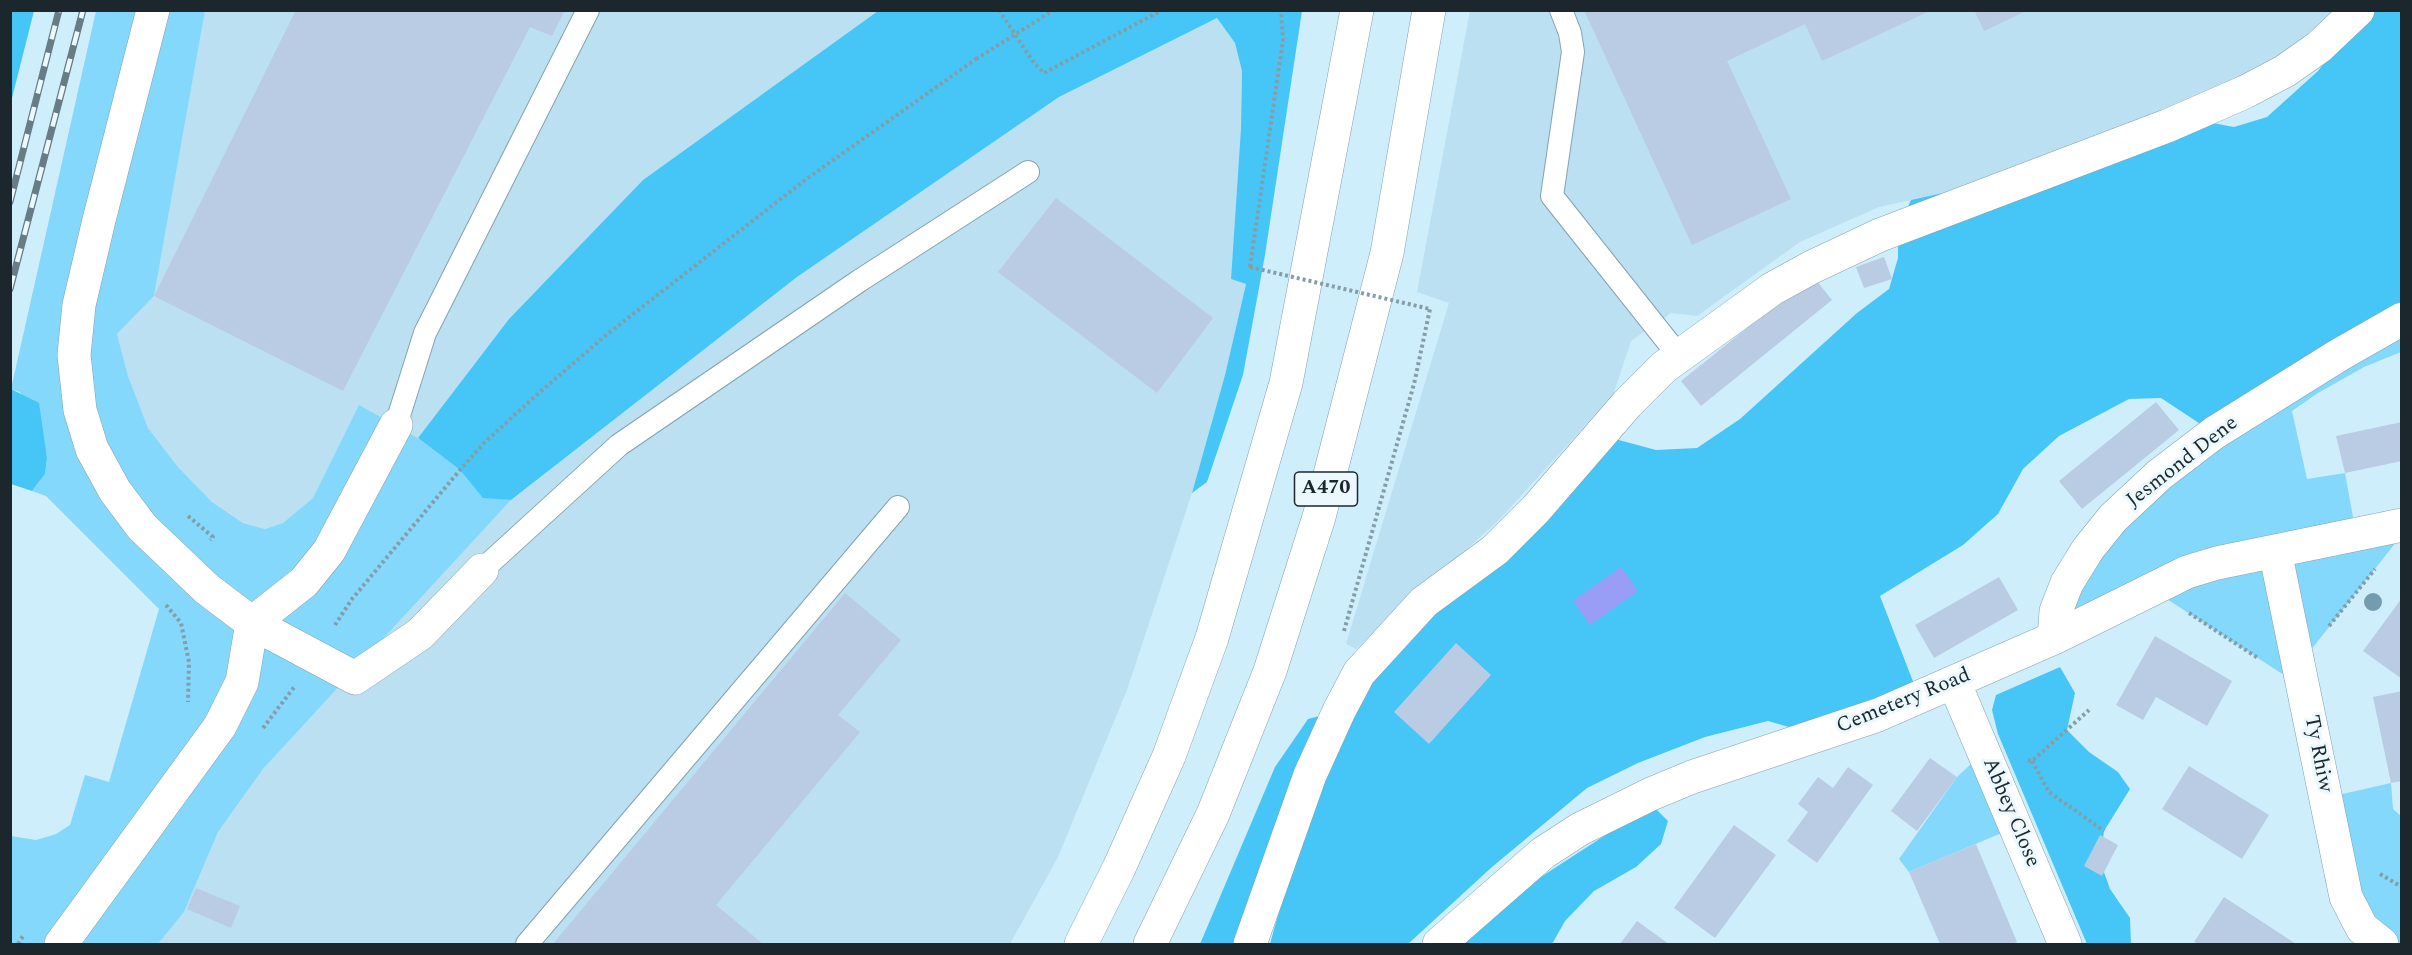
<!DOCTYPE html>
<style>
body{margin:0}
#map{position:relative;width:2412px;height:955px;overflow:hidden;background:#ceeefc;font-family:Spectral,serif}
canvas{display:block}
.frame{position:absolute;inset:0;border:12px solid #1b272c;pointer-events:none}
</style>
<div id="map">
<canvas width="2412" height="955"></canvas>
<div class="frame"></div>
</div>
<script>
const g = document.querySelector('canvas').getContext('2d');
g.lineJoin = 'round';
function paint(path, color) {
  g.fillStyle = color;
  g.fill(path, 'evenodd');
}
function toPath(rows) {
  const path = new Path2D();
  for (const r of rows) {
    path.moveTo(r[0], r[1]);
    for (let i = 2; i < r.length; i += 2) path.lineTo(r[i], r[i + 1]);
  }
  return path;
}
function stroke(path, color, width, dash) {
  g.strokeStyle = color;
  g.lineWidth = width;
  g.lineCap = dash ? 'butt' : 'round';
  g.setLineDash(dash || []);
  g.stroke(path);
}
function write(font, color, halo, rows, align = 'center') {
  g.font = font + ' Spectral,serif';
  g.lineWidth = 6;
  g.setLineDash([]);
  g.textBaseline = 'middle';
  g.strokeStyle = halo;
  g.fillStyle = color;
  for (const [text, x, y, turn = 0] of rows) {
    g.save();
    g.translate(x, y);
    g.rotate((+turn || 0) * Math.PI / 180);
    g.textAlign = isNaN(turn) ? turn : align;
    if (halo) g.strokeText(text, 0, 0);
    g.fillText(text, 0, 0);
    g.restore();
  }
}
paint(toPath([
 [205,11,878,11,643,180,509,319,418,438,359,406,313,498,283,523,265,529,243,523,212,502,178,467,148,428,128,376,117,334,154,296],
 [1470,11,2335,11,2279,58,2227,87,1996,181,1879,207,1800,242,1697,316,1671,313,1631,341,1613,395,1498,521,1356,649,1346,644,1449,303,1417,292],
 [1217,18,1235,43,1242,71,1241,128,1231,279,1246,284,1225,375,1192,493,1127,690,1058,857,1010,944,158,944,184,912,218,832,263,769,511,500,797,277,1059,97]
]), '#bae0f2');
paint(toPath([
 [96,11,205,11,154,296,117,334,128,376,148,428,178,467,212,502,243,523,265,529,283,523,313,498,359,405,418,438,460,470,483,497,511,500,263,769,218,832,184,912,158,944,11,944,11,836,36,840,56,834,70,825,85,775,109,782,159,609,46,496,32,491,45,474,47,458,43,437,20,392,11,389],
 [2401,319,2401,352,2364,367,2318,393,2292,411,2307,479,2345,473,2356,534,2401,536,2299,665,2304,688,2153,590,2054,638,2113,518],
 [1984,752,2016,827,1909,872,1899,859,1957,777],
 [2391,783,2393,809,2401,816,2401,944,2382,944,2325,798]
]), '#84d8fb');
paint(toPath([
 [11,10,34,11,11,102,10,11],
 [878,11,1302,11,1265,255,1243,375,1207,482,1192,493,1225,375,1246,284,1231,279,1241,128,1242,71,1235,43,1217,18,1059,97,797,277,511,500,483,498,460,470,418,438,509,319,643,180],
 [2363,11,2401,11,2401,319,2214,433,2161,398,2129,399,2059,436,2023,469,1998,514,1963,545,1880,596,1919,697,1820,736,1768,721,1705,737,1638,763,1587,788,1492,867,1408,944,1270,944,1291,868,1250,944,1200,944,1275,767,1308,719,1339,711,1600,435,1656,450,1697,448,1740,419,1857,313,1889,289,1898,258,1898,229,1911,200,1996,181,2186,118,2234,127,2267,117,2318,71],
 [11,389,39,403,47,458,45,474,32,491,11,484],
 [2060,667,2075,693,2067,730,2089,752,2118,772,2130,789,2104,831,2100,861,2110,889,2130,918,2131,944,2087,944,1998,734,1992,710,1996,695],
 [1656,809,1668,821,1661,844,1636,867,1594,891,1565,921,1552,944,1460,944,1527,886,1624,823]
]), '#46c6f6');
paint(toPath([
 [1621,567,1638,591,1590,625,1573,601]
]), '#999df6');
paint(toPath([
 [296,10,565,10,552,36,530,27,343,391,154,296],
 [1584,10,1932,10,1822,61,1805,24,1727,61,1791,199,1692,245],
 [1974,10,2028,10,1984,31],
 [1056,198,1213,318,1157,393,998,272],
 [1884,257,1892,279,1864,288,1856,267],
 [1816,280,1832,300,1701,406,1681,381,1792,292,1795,296],
 [2156,402,2179,430,2082,509,2059,481],
 [2402,422,2402,461,2345,473,2336,436],
 [1999,577,2018,610,1934,658,1915,625],
 [845,593,901,640,838,715,860,732,716,905,763,944,553,944],
 [2402,598,2402,679,2363,651],
 [2155,636,2232,681,2207,726,2156,697,2143,720,2116,705],
 [1456,643,1491,675,1429,744,1394,712],
 [2402,691,2402,781,2391,783,2373,697],
 [1930,758,1957,777,1917,831,1891,811],
 [2189,766,2269,815,2242,859,2162,809],
 [1848,767,1873,785,1817,863,1787,841,1808,812,1798,804,1818,777,1833,788],
 [1734,825,1776,855,1715,938,1674,908],
 [2100,835,2118,845,2102,876,2084,866],
 [1976,844,2017,942,2012,944,1940,944,1909,872],
 [196,888,240,906,231,928,187,909],
 [2224,897,2261,921,2296,944,2199,944,2194,942],
 [1637,921,1669,944,1620,944]
]), '#b9cce3');
const service = toPath([
 [1561,10,1570,33,1573,52,1552,196,1679,356],
 [396,425,425,333,588,10],
 [482,570,619,445,859,281,1028,172],
 [527,944,898,507]
]);
const minor = toPath([
 [153,10,99,220,79,305,74,355,80,410,92,449,115,491,142,527,207,589,252,623,355,678,420,634,482,570],
 [2275,551,2346,897,2362,928,2382,944],
 [2054,638,2056,611,2067,583,2088,549,2113,518,2159,475,2214,433,2339,355,2402,319],
 [1954,682,2065,944],
 [61,944,220,726,242,682,252,623,304,582,329,551,396,425],
 [1250,944,1310,775,1339,711,1359,673,1424,602,1495,550,1536,509,1627,404,1664,367,1772,289,1812,267,1880,235,2167,126,2245,92,2285,71,2319,47,2358,10],
 [1439,944,1543,853,1580,829,1651,794,1692,777,1878,715,2054,638,2187,572,2217,563,2402,525]
]);
const trunk = toPath([
 [1081,944,1119,868,1169,756,1212,638,1286,383,1357,10],
 [1150,944,1213,814,1270,671,1319,517,1387,253,1429,10]
]);
stroke(service, '#85a3b1', 24);
stroke(minor, '#85a3b1', 34);
stroke(trunk, '#85a3b1', 34);
stroke(toPath([
 [999,10,1034,63,1044,73,1162,10],
 [1250,267,1283,40,1281,10],
 [188,516,213,537,210,540],
 [166,605,181,623,189,662,188,702],
 [2189,613,2258,658],
 [335,625,352,599,460,470,485,442,532,399,605,336,805,180,976,59],
 [2329,626,2375,569],
 [1344,631,1414,384,1430,309],
 [263,728,295,686],
 [2028,760,2032,761,2089,710],
 [2032,761,2049,792,2104,831],
 [2380,874,2402,887],
 [18,944,23,936]
]), '#859da7', 4, [3, 3]);
stroke(service, '#fff', 22);
stroke(minor, '#fff', 33);
stroke(trunk, '#fff', 33);
const rail = toPath([
 [10,202,59,10],
 [10,289,83,10]
]);
stroke(rail, '#677c85', 7);
stroke(rail, '#ebf8fd', 4.5, [14]);
stroke(toPath([
 [976,59,1054,10],
 [1250,267,1430,309]
]), '#859da7', 4, [3, 3]);
g.fillStyle = '#739dae';
for (const [x, y] of [
 [2373,602]
]) {
  g.beginPath();
  g.arc(x, y, 9, 0, 2 * Math.PI);
  g.fill();
}
for (const [x, y, w] of [
 [1326,489,63]
]) {
  const box = new Path2D();
  box.roundRect(x - w / 2, y - 17, w, 34, 4.5);
  g.fillStyle = '#ebf8fd';
  g.fill(box);
  stroke(box, '#1b272c', 1.5);
}
write('bold 20px', '#1b272c', null, [
 ["A470",1326,489]
]);
write('21px', '#1b272c', '#ebf8fd', [
 ["Jesmond Dene",2183,463,-38],
 ["Cemetery Road",1904,702,-22],
 ["Ty Rhiw",2317,754,79],
 ["Abbey Close",2010,813,67]
]);
</script>
